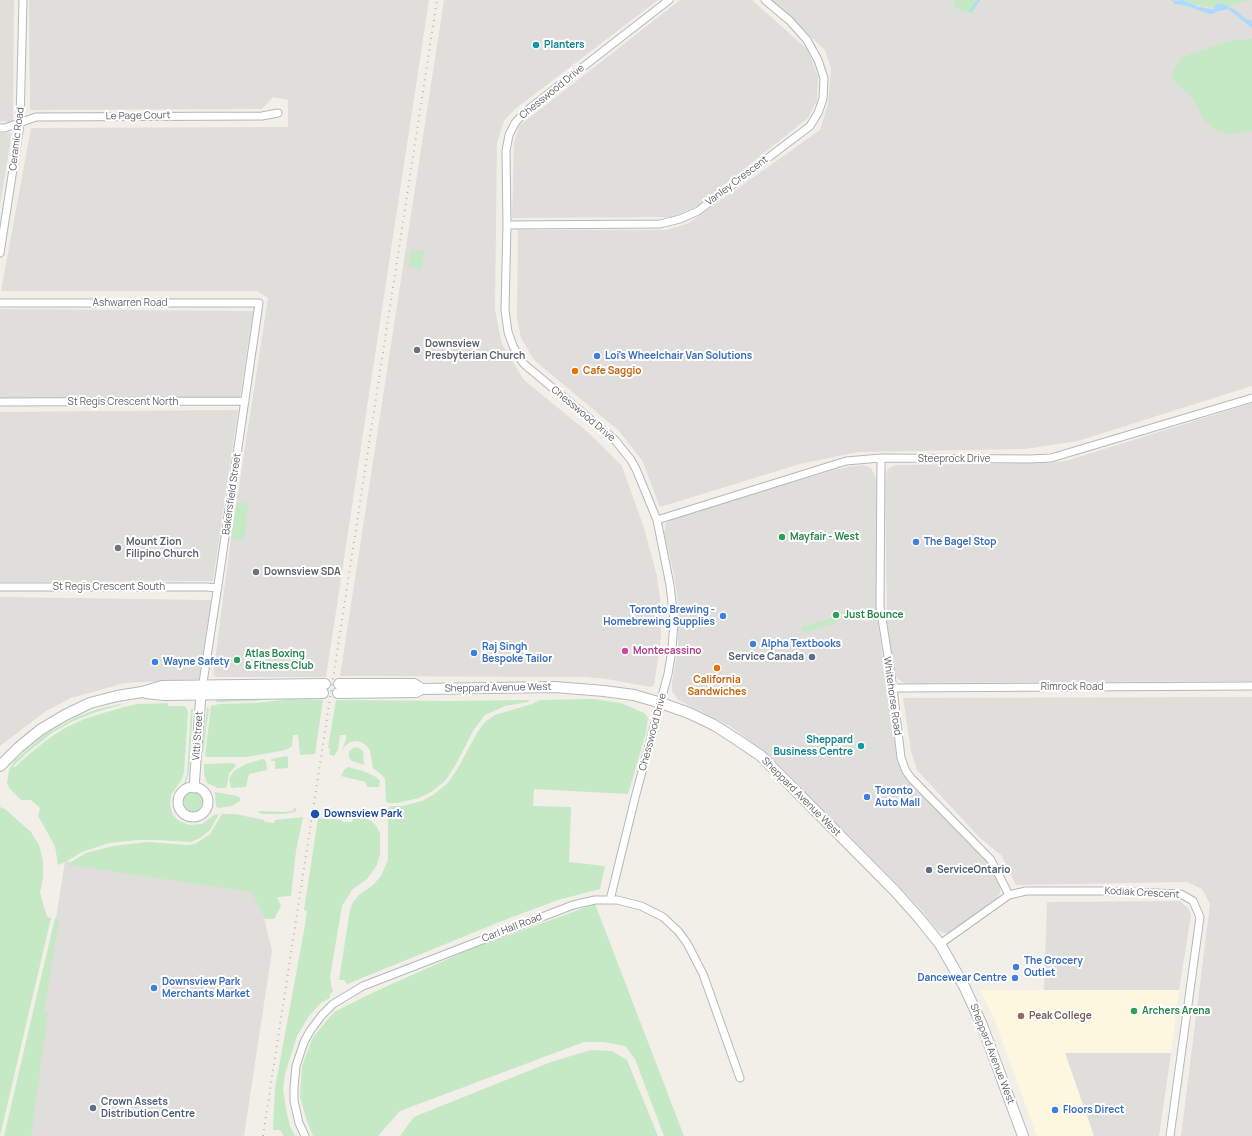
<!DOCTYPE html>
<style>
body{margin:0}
canvas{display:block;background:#f1efe8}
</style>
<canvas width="1252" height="1136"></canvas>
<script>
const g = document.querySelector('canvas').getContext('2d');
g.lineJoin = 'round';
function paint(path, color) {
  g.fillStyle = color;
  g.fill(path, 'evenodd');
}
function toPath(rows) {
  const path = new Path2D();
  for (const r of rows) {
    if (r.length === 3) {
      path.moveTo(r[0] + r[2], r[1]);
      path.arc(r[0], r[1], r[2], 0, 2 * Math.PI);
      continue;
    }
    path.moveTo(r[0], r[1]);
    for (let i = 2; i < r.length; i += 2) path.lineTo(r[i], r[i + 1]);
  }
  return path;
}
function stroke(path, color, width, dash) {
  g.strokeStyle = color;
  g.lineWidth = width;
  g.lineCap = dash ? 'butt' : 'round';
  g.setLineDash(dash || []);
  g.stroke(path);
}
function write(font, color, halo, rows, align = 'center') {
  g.font = font + ' Manrope,sans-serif';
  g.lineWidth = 4;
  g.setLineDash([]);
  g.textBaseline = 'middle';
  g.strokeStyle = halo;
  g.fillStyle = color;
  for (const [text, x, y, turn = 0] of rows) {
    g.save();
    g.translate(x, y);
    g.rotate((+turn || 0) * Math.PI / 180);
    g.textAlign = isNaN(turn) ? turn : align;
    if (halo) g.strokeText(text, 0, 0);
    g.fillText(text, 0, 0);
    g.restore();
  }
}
paint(toPath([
 [980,990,1179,990,1171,1053,1066,1053,1094,1136,1037,1136,993,1016]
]), '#fef7e0');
paint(toPath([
 [0,0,14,0,13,122,0,121],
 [29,0,429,0,326,677,217,677,213,675,231,538,268,298,257,291,1,291,31,128,288,127,288,100,273,97,262,109,30,110],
 [444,0,658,0,515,109,504,121,497,143,495,310,502,344,524,380,590,434,622,466,644,528,657,576,660,598,661,638,654,686,650,687,607,679,585,677,340,676],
 [680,0,752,0,808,50,818,77,817,100,808,118,699,205,672,217,512,218,514,143,519,126],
 [771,0,1252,0,1252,386,1078,441,1025,449,858,452,800,464,660,507,642,460,618,430,534,360,521,338,517,318,518,230,667,230,689,223,820,130,828,104,831,68,825,50],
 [0,133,12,133,0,205],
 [0,309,253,311,240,397,0,398],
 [1252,403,1252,681,907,683,902,682,896,677,894,672,887,622,885,482,886,473,889,468,896,465,1051,463,1069,460],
 [238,410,213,581,0,582,0,412],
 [863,465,871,468,876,478,877,616,897,760,907,780,984,859,989,865,1000,887,1000,893,997,898,951,932,947,933,943,933,938,931,923,912,899,886,770,756,730,726,678,700,672,691,672,683,678,647,678,602,674,574,664,534,666,523,674,518,831,471,847,467],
 [0,597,211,600,199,679,125,683,71,698,46,711,0,746],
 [1252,697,1252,1136,1181,1136,1210,904,1202,889,1187,882,1016,885,1002,856,979,837,917,770,911,751,903,698],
 [65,861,257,889,272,951,244,1136,22,1136],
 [1180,901,1188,908,1191,915,1179,990,1044,990,1047,902],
 [1065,1053,1171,1053,1159,1136,1094,1136]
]), '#e0deda');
paint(toPath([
 [954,0,979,0,973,14,960,10,954,5],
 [1183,0,1252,0,1221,8,1197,5],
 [1252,39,1252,131,1230,134,1215,130,1205,121,1190,94,1178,86,1172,77,1174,68,1183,57,1228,41],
 [411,250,424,251,422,269,408,267],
 [237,503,247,503,248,505,244,539,242,540,231,538],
 [835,617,837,623,803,633,801,627],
 [264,699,256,701,217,702,216,700],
 [291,699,323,700,315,754,300,755,298,735,293,735,292,746,286,750,246,757,208,757,205,756,211,706,219,704,256,703],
 [592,699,621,703,644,713,648,718,646,733,628,794,534,789,533,806,571,807,569,862,605,866,600,889,558,900,507,919,347,984,344,980,339,980,350,910,353,902,359,895,373,885,381,876,388,860,388,808,392,806,403,806,422,801,433,795,448,783,458,768,478,731,486,721,495,715,532,704,540,700],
 [336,700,449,701,530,700,528,702,505,706,485,715,474,729,455,766,445,781,431,792,419,798,397,803,388,803,386,801,385,779,381,774,373,768,370,751,367,746,363,743,357,741,350,742,345,746,342,752,346,738,346,735,340,735,338,750,334,756,329,754,330,749,328,748],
 [168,703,168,706,185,706,187,709,188,713,184,772,182,779,171,795,170,804,171,809,173,815,178,820,189,825,202,824,214,815,219,814,210,830,200,838,191,842,158,840,138,840,109,843,82,852,69,860,58,865,55,846,38,816,40,808,31,800,21,800,10,789,7,783,8,777,9,770,15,760,44,735,76,717,98,709,120,704,121,705,96,712,71,722,52,733,28,752,13,766,15,767,28,755,52,736,69,726,87,718,124,707,138,704],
 [207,707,209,709,203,754,202,751],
 [193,708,189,772,186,782,176,795,174,804,176,809,174,810,173,804,174,796,184,783,187,774,191,709],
 [355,747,359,748,363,751,364,765,352,761,349,758,349,751],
 [287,756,288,758,288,768,275,769,275,761,271,761,271,759],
 [263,759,266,761,267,770,249,774,246,787,231,788,229,779,234,771,246,764],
 [234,763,236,766,229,773,227,786,225,788,218,788,207,783,204,774,204,764],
 [348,767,363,771,376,777,380,781,379,787,367,787,366,782,341,776,344,770],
 [215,792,237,796,240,798,240,801,231,806,218,808,216,806],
 [193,802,10],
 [0,807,5,809,31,832,39,845,43,861,43,878,40,893,47,917,51,918,0,1136],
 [294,808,297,809,295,812,284,814,262,814,257,811,284,812,293,811],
 [222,814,235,814,264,820,265,822,274,823,275,820,303,817,296,851,291,896,277,897,281,906,274,919,265,919,252,892,69,865,71,862,86,853,113,846,148,842,187,845,195,844,210,834],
 [318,818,341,820,343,822,352,822,353,819,362,818,372,821,377,827,380,834,380,854,377,865,373,871,367,879,352,890,342,906,330,977,331,984,333,992,330,994,330,998,322,1002,309,1016,297,1036,285,1074,283,1089,286,1109,290,1126,295,1136,284,1136,280,1130,273,1130,275,1088,304,931,307,911,304,910],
 [595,904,684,1136,664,1136,635,1059,625,1046,604,1042,584,1042,400,1111,378,1136,313,1136,307,1121,300,1097,302,1066,313,1037,334,1012,374,992,468,950],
 [55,918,59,919,44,1013,48,1014,31,1136,4,1136],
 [591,1050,612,1051,627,1060,658,1136,400,1136,414,1117,551,1062]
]), '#c5e8c5');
paint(toPath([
 [1171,0,1190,3,1204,10,1213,11,1216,4,1226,5,1235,10,1252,24,1252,28,1228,9,1219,9,1213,14,1209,14,1187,6,1175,4]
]), '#aadaff');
stroke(toPath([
 [1180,0,1186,3],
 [1200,8,1214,11,1225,9],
 [970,11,979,0],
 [1246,20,1252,22]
]), '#aadaff', 2);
const minor = toPath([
 [0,128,5,128,36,117,262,116,278,113],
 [507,225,660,224,680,219,698,211,810,126,818,113,823,99,824,78,818,60,807,40,790,21,765,0],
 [0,253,20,124,23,0],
 [0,303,259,303,218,585,202,689],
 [0,402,245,401],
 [881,458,880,606,893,688,901,758,906,771,911,778,991,860,1009,895],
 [657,520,846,461,881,458,1030,459,1051,458,1252,398],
 [0,587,206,587,218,588],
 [893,688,1252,686],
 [610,900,635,798,668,674,672,650,674,620,670,585,657,520,636,469,631,460,615,440,524,364,519,357,513,346,508,332,505,310,507,225,506,151,509,135,515,123,525,112,669,0],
 [940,944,1009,895,1026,891,1104,891,1181,894,1193,901,1200,917,1170,1136],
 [305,1136,299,1123,294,1101,294,1088,296,1066,304,1042,310,1031,322,1015,333,1004,363,986,573,905,595,900,617,900,641,906,663,917,678,931,687,943,703,974,740,1078]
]);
const tertiary = toPath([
 [193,802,15],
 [194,788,201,694]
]);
const secondary = toPath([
 [339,684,414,684,422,689],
 [146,693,164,695,323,693],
 [338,693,416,692,422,689,555,687,604,691,634,695,661,703,689,713,714,725,736,739,761,756,789,784,895,891,919,918,940,944,964,986,982,1025,1023,1136],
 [0,766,18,748,40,730,65,715,90,703,117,696,142,692,162,686,325,684]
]);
stroke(minor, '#b5b8bc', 9);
stroke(tertiary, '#b5b8bc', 11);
stroke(secondary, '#b6babf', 12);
stroke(minor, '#fff', 7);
stroke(tertiary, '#fff', 9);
stroke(secondary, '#fff', 10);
stroke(toPath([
 [263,1136,437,0]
]), '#b6b7b8', 2, [1, 5]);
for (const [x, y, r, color] of [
 [536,45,4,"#0f9aa8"],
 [417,350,4,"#6b7280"],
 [597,356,4,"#3f7fe0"],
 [575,371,4,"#e8710a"],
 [782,537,4,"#2e9e5b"],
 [916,542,4,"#3f7fe0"],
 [118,548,4,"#6b7280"],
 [256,572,4,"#6b7280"],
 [836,615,4,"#2e9e5b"],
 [723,616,4,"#3f7fe0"],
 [753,644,4,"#3f7fe0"],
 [625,651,4,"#d1479c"],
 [474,653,4,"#3f7fe0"],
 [812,657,4,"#5c6f8a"],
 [237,660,4,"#2e9e5b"],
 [155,662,4,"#3f7fe0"],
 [717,668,4,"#e8710a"],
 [861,746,4,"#0f9aa8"],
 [867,797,4,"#3f7fe0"],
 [315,814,5,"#1a4fb4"],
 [929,870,4,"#5c6f8a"],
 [1016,967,4,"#3f7fe0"],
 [1015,978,4,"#3f7fe0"],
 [154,988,4,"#3f7fe0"],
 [1134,1011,4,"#2e9e5b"],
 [1021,1016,4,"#8d6e63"],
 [93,1108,4,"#5c6f8a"],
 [1055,1110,4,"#3f7fe0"]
]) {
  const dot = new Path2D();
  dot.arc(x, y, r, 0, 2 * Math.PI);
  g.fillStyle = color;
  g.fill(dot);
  stroke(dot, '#fff', 1.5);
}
write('bold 10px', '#0d838f', '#fff', [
 ["Planters",544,45],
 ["Sheppard",853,740,"right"],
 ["Business Centre",853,752,"right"]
], 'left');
write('10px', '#5f6368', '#fff', [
 ["Chesswood Drive",552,92,-39],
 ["Le Page Court",138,116,-1],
 ["Ceramic Road",17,139,-83],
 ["Vanley Crescent",737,181,-37],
 ["Ashwarren Road",130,303],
 ["St Regis Crescent North",123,402],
 ["Chesswood Drive",583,414,40],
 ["Steeprock Drive",954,459],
 ["Bakersfield Street",232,494,-82],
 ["St Regis Crescent South",109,587],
 ["Rimrock Road",1072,687],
 ["Sheppard Avenue West",498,688,-1],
 ["Whitehorse Road",892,696,82],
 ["Chesswood Drive",653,732,-75],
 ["Vitti Street",198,736,-86],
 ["Sheppard Avenue West",801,797,45],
 ["Kodiak Crescent",1142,893,3],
 ["Carl Hall Road",512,928,-21],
 ["Sheppard Avenue West",992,1054,69]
]);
write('bold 10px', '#5b616d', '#fff', [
 ["Downsview",425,344],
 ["Presbyterian Church",425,356],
 ["Mount Zion",126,542],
 ["Filipino Church",126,554],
 ["Downsview SDA",264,572]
], 'left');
write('bold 10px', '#366cbe', '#fff', [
 ["Loi's Wheelchair Van Solutions",605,356],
 ["The Bagel Stop",924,542],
 ["Toronto Brewing -",715,610,"right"],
 ["Homebrewing Supplies",715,622,"right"],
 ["Alpha Textbooks",761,644],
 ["Raj Singh",482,647],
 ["Bespoke Tailor",482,659],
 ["Wayne Safety",163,662],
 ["Toronto",875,791],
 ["Auto Mall",875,803],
 ["The Grocery",1024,961],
 ["Outlet",1024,973],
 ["Dancewear Centre",1007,978,"right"],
 ["Downsview Park",162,982],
 ["Merchants Market",162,994],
 ["Floors Direct",1063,1110]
], 'left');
write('bold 10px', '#c56008', '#fff', [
 ["Cafe Saggio",583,371],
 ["California",717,680,"center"],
 ["Sandwiches",717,692,"center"]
], 'left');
write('bold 10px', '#27864d', '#fff', [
 ["Mayfair - West",790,537],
 ["Just Bounce",844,615],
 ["Atlas Boxing",245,654],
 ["& Fitness Club",245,666],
 ["Archers Arena",1142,1011]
], 'left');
write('bold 10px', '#b23c85', '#fff', [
 ["Montecassino",633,651]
], 'left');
write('bold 10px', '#4e5e75', '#fff', [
 ["Service Canada",804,657,"right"],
 ["ServiceOntario",937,870],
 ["Crown Assets",101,1102],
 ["Distribution Centre",101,1114]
], 'left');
write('bold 10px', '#164399', '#fff', [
 ["Downsview Park",324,814]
], 'left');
write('bold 10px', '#785e54', '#fff', [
 ["Peak College",1029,1016]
], 'left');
</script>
